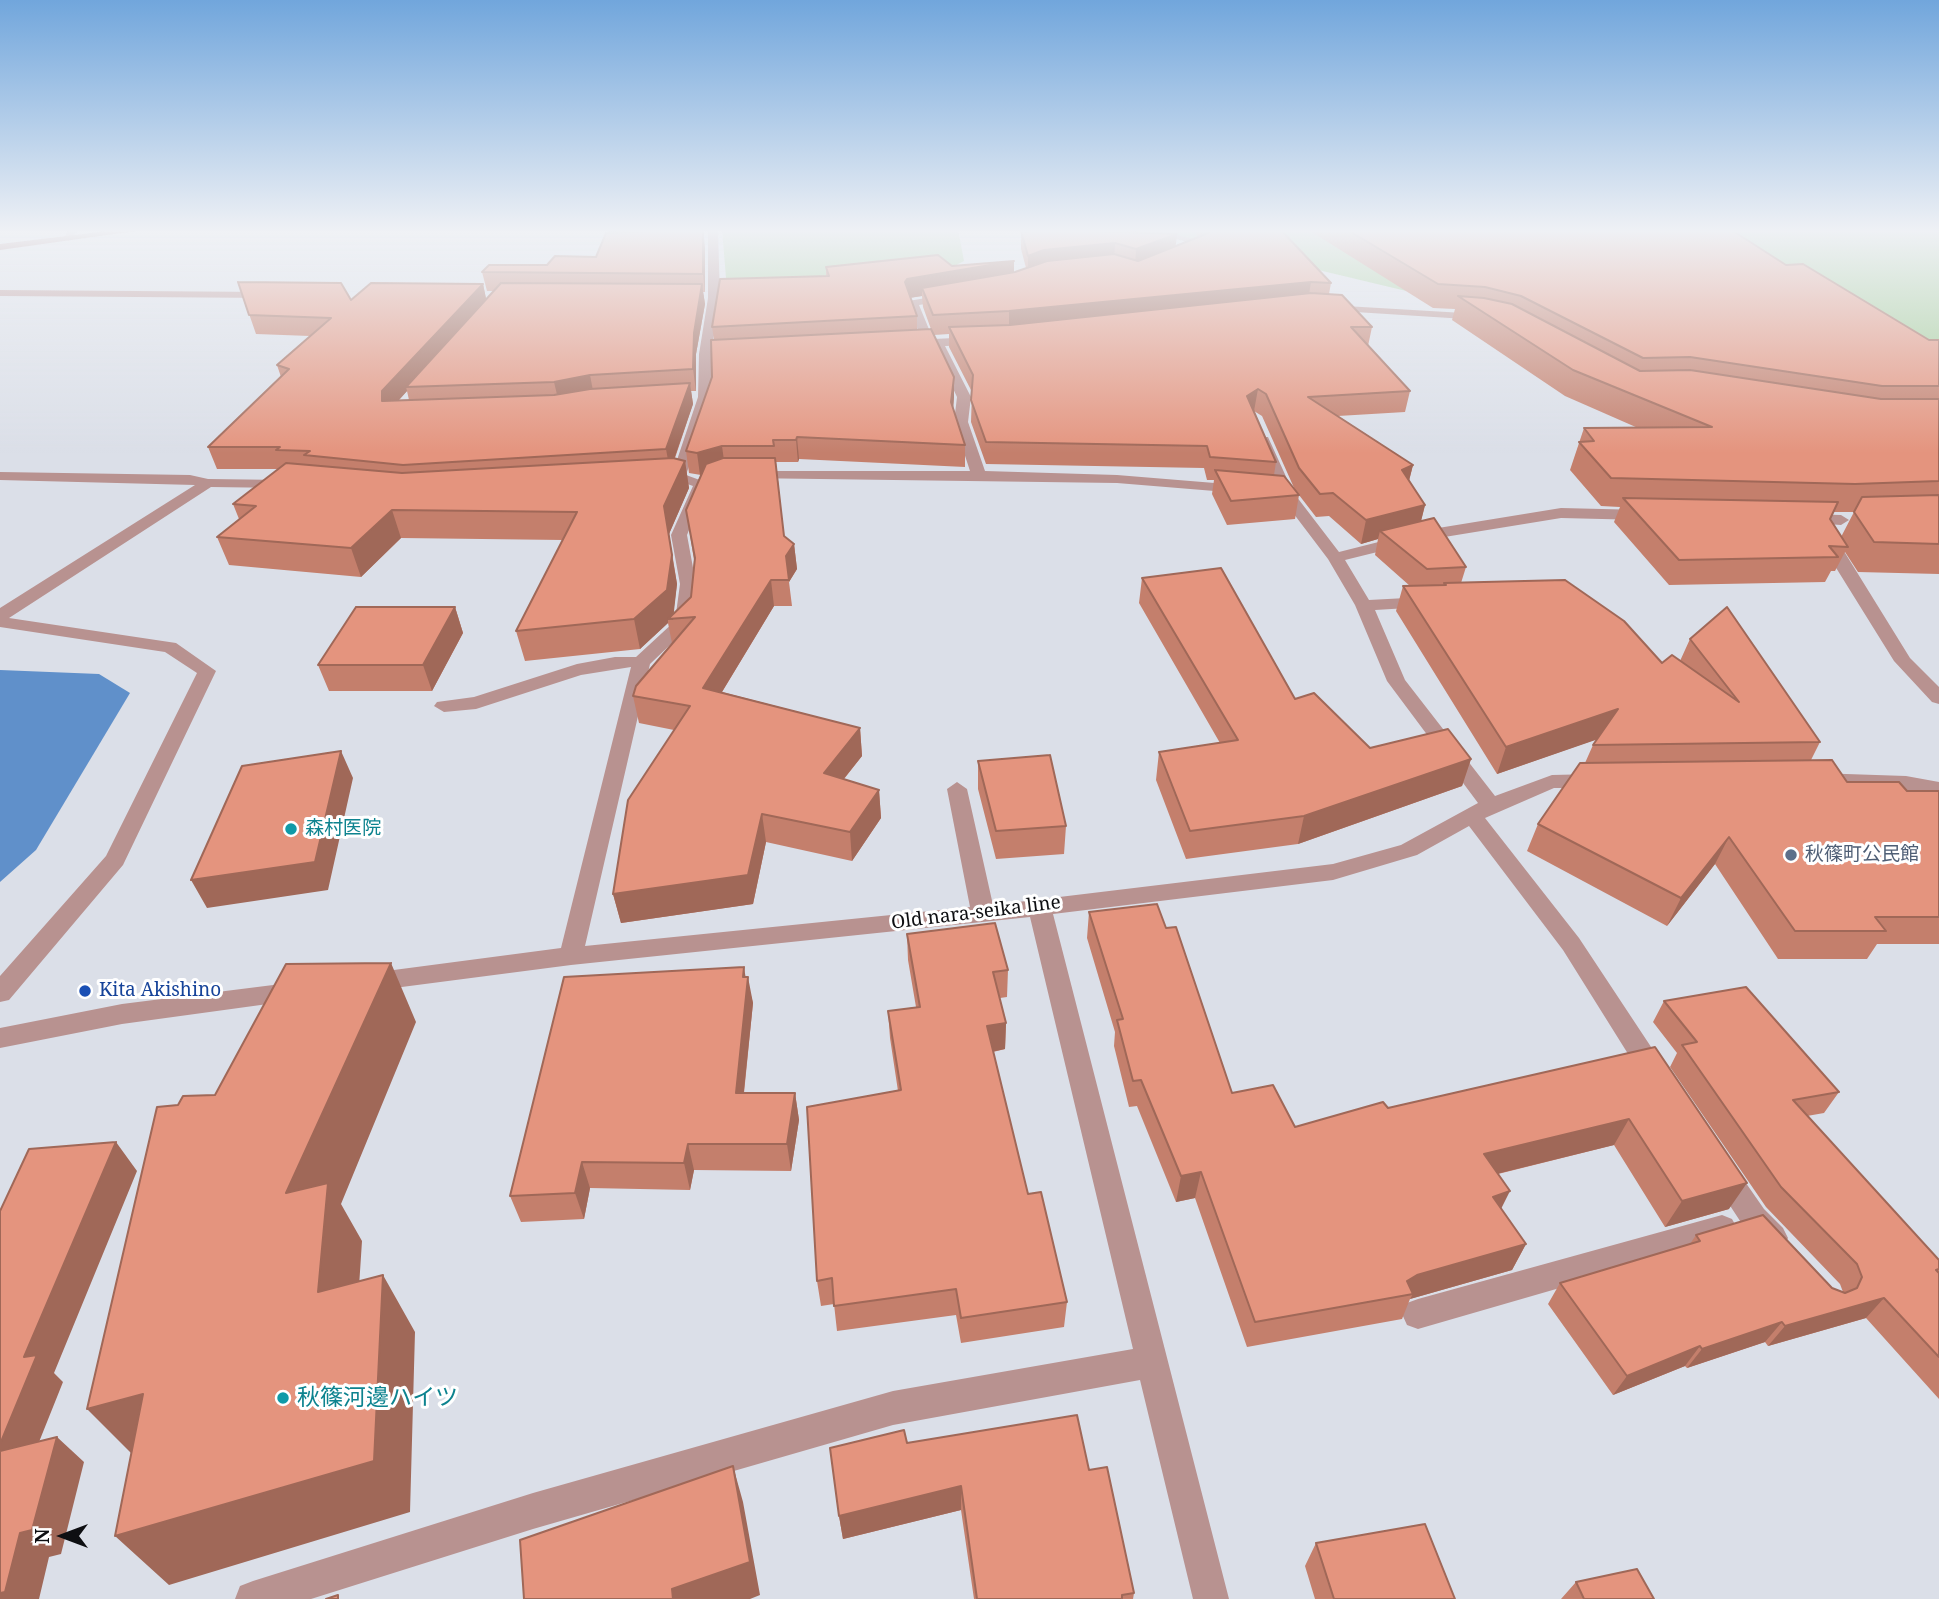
<!DOCTYPE html>
<meta charset="utf-8">
<style>
body{margin:0}
#map{position:relative;width:1939px;height:1599px;overflow:hidden;background:#dbdfe8;font-family:"Noto Serif",serif}
canvas{display:block}
.north{position:absolute;left:28px;top:1501px;width:70px;height:70px;-webkit-text-stroke:5px #fff;paint-order:stroke;rotate:270deg;font-size:19px;font-weight:700;line-height:28px;text-align:center;color:#0e0f12}
.north::after{content:'';display:block;margin:auto;width:24px;height:32px;background:#0e0f12;clip-path:polygon(50% 0,100% 100%,50% 72%,0 100%)}
</style>
<div id="map">
<canvas width="1939" height="1599"></canvas>
<div class="north">N</div>
</div>
<script>
const g = document.querySelector('canvas').getContext('2d');
g.lineJoin = 'round';
function paint(path, color) {
  g.fillStyle = color;
  g.fill(path, 'evenodd');
}
function toPath(rows) {
  const path = new Path2D();
  for (const r of rows) {
    path.moveTo(r[0], r[1]);
    for (let i = 2; i < r.length; i += 2) path.lineTo(r[i], r[i + 1]);
  }
  return path;
}
function stroke(path, color, width, dash) {
  g.strokeStyle = color;
  g.lineWidth = width;
  g.lineCap = dash ? 'butt' : 'round';
  g.setLineDash(dash || []);
  g.stroke(path);
}
function write(font, color, halo, rows, align = 'center') {
  g.font = font + ' "Noto Serif","Noto Sans JP",serif';
  g.lineWidth = 6;
  g.setLineDash([]);
  g.textBaseline = 'middle';
  g.strokeStyle = halo;
  g.fillStyle = color;
  for (const [text, x, y, turn = 0] of rows) {
    g.save();
    g.translate(x, y);
    g.rotate((+turn || 0) * Math.PI / 180);
    g.textAlign = isNaN(turn) ? turn : align;
    if (halo) g.strokeText(text, 0, 0);
    g.fillText(text, 0, 0);
    g.restore();
  }
}
paint(toPath([
 [722,229,958,229,964,261,945,271,727,290],
 [1126,229,1939,229,1939,410,1515,317,1218,246]
]), '#a3cd97');
paint(toPath([
 [0,670,99,674,130,693,36,850,0,882]
]), '#6090ca');
paint(toPath([
 [69,229,79,229,69,241,64,238,69,229],
 [708,229,718,229,720,298,711,354,712,397,686,475,708,483,687,535,696,584,693,623,650,664,585,946,970,907,947,789,957,782,967,789,993,905,1333,864,1401,845,1478,803,1387,681,1355,605,1328,559,1281,497,1268,492,1276,488,1256,440,1258,437,1268,437,1293,492,1339,552,1426,530,1561,508,1643,510,1651,515,1643,520,1561,518,1426,540,1345,560,1369,600,1425,597,1434,602,1425,607,1375,610,1405,680,1495,796,1552,775,1595,774,1605,781,1595,788,1554,788,1485,818,1579,938,1663,1065,1667,1073,1663,1081,1654,1084,1645,1081,1563,950,1469,826,1417,855,1333,880,1053,914,1229,1599,1193,1599,1140,1380,893,1425,533,1529,311,1599,235,1599,240,1586,253,1581,533,1493,893,1391,1133,1349,1030,917,571,965,371,991,362,989,359,982,362,975,371,973,561,948,631,667,581,675,476,709,444,712,434,706,437,702,474,697,577,664,615,657,636,657,675,621,680,584,671,535,693,486,671,478,698,397,699,354,708,298,708,229],
 [1137,229,1154,229,1214,244,1200,251,1195,248,1199,245,1137,229],
 [0,290,271,292,277,295,271,298,0,296,0,290],
 [950,294,954,295,954,299,919,305,933,339,976,337,982,341,976,345,945,346,971,397,968,422,985,471,1117,475,1239,485,1246,489,1239,493,1117,483,745,478,745,472,750,471,970,471,954,422,957,397,933,346,910,347,904,343,921,339,908,301,950,294],
 [1328,305,1481,314,1487,317,1481,320,1324,310,1322,308,1328,305],
 [0,472,190,475,208,479,285,480,292,484,285,488,211,487,9,618,176,643,216,671,123,865,9,1000,0,1002,0,976,106,856,197,673,165,652,0,627,0,608,195,485,0,480,0,472],
 [1801,514,1841,515,1849,520,1841,525,1796,522,1793,519,1801,514],
 [1829,535,1837,540,1910,658,1939,687,1939,704,1932,702,1894,661,1820,542,1829,535],
 [1816,773,1906,776,1939,782,1939,796,1906,790,1809,784,1806,779,1816,773],
 [297,982,306,984,309,991,306,998,297,1000,122,1024,0,1048,0,1028,122,1004,297,982],
 [1722,1160,1732,1163,1764,1209,1783,1228,1788,1238,1783,1248,1773,1251,1763,1248,1744,1227,1708,1172,1712,1163,1722,1160],
 [1722,1215,1732,1219,1737,1228,1732,1237,1722,1241,1418,1329,1407,1325,1402,1314,1407,1303,1418,1299,1722,1215]
]), '#b89290');
paint(toPath([
 [124,229,150,229,0,250,0,244,124,229]
]), '#91514f');
paint(toPath([
 [1193,229,1280,229,1331,283,1329,294,1372,327,1368,346,1410,391,1405,412,1338,416,1413,465,1409,481,1425,505,1421,521,1466,567,1461,583,1662,663,1680,661,1690,639,1820,742,1811,760,1847,782,1907,791,1939,791,1939,944,1877,944,1867,959,1778,959,1715,864,1667,926,1527,851,1538,824,1585,763,1593,745,1597,739,1497,774,1396,611,1403,586,1410,586,1375,555,1378,539,1361,544,1329,516,1316,517,1299,495,1295,519,1227,525,1212,494,1214,480,1207,480,1204,468,986,464,971,422,972,392,949,347,949,334,934,335,954,397,953,408,965,445,965,467,799,459,798,462,776,462,784,536,794,544,797,569,789,582,792,606,774,606,722,692,860,728,862,756,844,779,879,790,881,818,852,861,766,842,753,904,621,923,613,894,674,730,639,723,633,696,672,643,668,623,640,649,525,661,516,631,563,540,401,538,361,577,229,565,217,537,239,519,233,504,279,469,217,469,208,447,281,377,277,365,310,336,256,334,238,282,351,300,483,284,486,299,494,291,487,291,482,272,547,265,596,257,705,247,705,292,703,292,705,304,696,354,696,391,691,391,693,404,675,458,685,461,689,488,669,534,677,584,673,614,691,597,694,560,686,510,701,475,689,473,686,451,712,377,714,339,712,327,826,276,826,267,952,266,1014,273,1026,268,1021,249,1021,231,1177,234,1175,246,1198,237],
 [922,296,923,307,932,332,917,330,917,316,910,298],
 [407,391,409,400,399,400],
 [1253,411,1254,411,1262,416,1295,490,1274,475,1276,462],
 [1307,229,1730,229,1786,265,1929,340,1939,340,1939,574,1858,572,1845,552,1835,571,1831,571,1825,582,1669,585,1614,522,1620,507,1601,506,1570,470,1584,428,1638,428,1565,396,1452,320,1455,309,1433,308],
 [1833,512,1854,512,1841,537,1830,519],
 [1142,578,1295,699,1370,748,1471,759,1462,786,1298,844,1186,859,1156,780,1159,752,1220,743,1139,603],
 [455,607,463,633,432,691,329,691,318,665],
 [978,761,1066,826,1064,854,996,859,978,789],
 [1089,912,1166,928,1232,1093,1295,1127,1388,1108,1655,1047,1729,1209,1665,1227,1614,1145,1498,1174,1501,1209,1526,1244,1512,1270,1410,1299,1402,1319,1247,1347,1195,1198,1176,1202,1137,1106,1129,1107,1114,1046,1115,1032,1087,938],
 [907,934,1008,970,1007,997,1000,998,1006,1023,1005,1049,993,1052,1028,1194,1067,1302,1064,1327,961,1343,956,1315,837,1331,834,1304,821,1306,817,1281,898,1091,890,1038,888,1011,916,1007,908,960],
 [746,977,753,1003,744,1093,795,1093,799,1120,791,1171,694,1170,690,1190,590,1188,584,1219,521,1222,510,1196],
 [1664,1001,1839,1092,1824,1113,1807,1116,1939,1260,1939,1399,1866,1318,1768,1346,1765,1342,1687,1368,1685,1366,1613,1395,1548,1304,1560,1283,1690,1244,1696,1235,1843,1292,1840,1284,1766,1207,1670,1067,1677,1053,1653,1022],
 [907,1443,1089,1470,1134,1593,1133,1599,974,1599,961,1510,843,1539,839,1516],
 [1316,1543,1455,1599,1315,1599,1305,1566],
 [1576,1582,1654,1599,1561,1599]
]), '#c47f6c');
paint(toPath([
 [703,229,705,247,705,292,703,274],
 [1177,234,1175,252,1135,267,1136,249],
 [1115,243,1114,261,1028,274,1028,256,1044,250],
 [1014,261,1014,280,922,288,922,296,908,298,905,282,907,279],
 [1311,282,1308,301,1009,331,1009,311],
 [483,284,487,303,406,387,407,391,388,412,382,401,382,391],
 [702,284,705,304,696,354,696,391,693,369,694,333],
 [590,375,594,396,559,403,554,382],
 [954,377,954,397,952,423,951,402],
 [690,383,693,404,670,471,666,449],
 [1258,389,1254,411,1244,418,1247,396],
 [797,437,799,459,798,462,796,440],
 [722,446,725,468,700,475,697,453],
 [685,461,689,488,669,534,664,506],
 [1413,465,1407,488,1402,470],
 [1425,505,1419,529,1380,531,1378,539,1361,544,1366,520],
 [392,510,401,538,361,577,351,548],
 [794,544,797,569,789,582,786,556],
 [672,555,677,584,673,620,668,619,668,623,640,649,634,619],
 [771,580,774,606,708,715,703,688],
 [455,607,463,633,432,691,423,665],
 [1618,709,1607,736,1497,774,1506,747],
 [860,728,862,756,826,801,824,773],
 [341,751,353,778,328,890,207,908,191,880],
 [1471,759,1462,786,1298,844,1304,816],
 [879,790,881,818,852,861,850,832],
 [762,814,766,842,753,904,621,923,613,894],
 [1729,837,1715,864,1667,926,1681,898],
 [391,963,416,1022,341,1204,362,1241,355,1348,318,1292,286,1193],
 [744,967,747,986,748,977,753,1003,741,1119,736,1093],
 [1006,1023,1005,1049,986,1053,987,1026],
 [795,1093,799,1120,791,1171,787,1144],
 [1629,1119,1614,1145,1472,1180,1484,1154],
 [116,1142,137,1171,54,1373,63,1382,25,1477,0,1455,0,1444,24,1357],
 [688,1144,694,1170,690,1190,684,1163],
 [582,1162,590,1188,584,1219,575,1193],
 [1201,1172,1195,1198,1176,1202,1181,1176],
 [1747,1183,1729,1209,1665,1227,1682,1201],
 [1510,1191,1497,1217,1493,1197],
 [1526,1244,1512,1270,1410,1299,1413,1294,1407,1281,1417,1275],
 [383,1275,415,1332,410,1512,169,1585,115,1536],
 [1884,1298,1866,1318,1768,1346,1785,1326],
 [1782,1322,1765,1342,1687,1368,1702,1349],
 [1700,1346,1685,1366,1613,1395,1627,1376],
 [143,1394,140,1462,87,1409],
 [57,1437,84,1462,61,1554,49,1557,39,1599,0,1599,0,1593,20,1533],
 [733,1466,743,1502,760,1595,750,1599,673,1599,672,1589],
 [961,1486,961,1510,843,1539,839,1516]
]), '#a06858');
const building = toPath([
 [703,229,703,274,482,272,489,265,547,265,555,256,596,257,606,233,703,229],
 [1027,229,1177,234,1136,249,1115,243,1044,250,1028,256,1021,231,1027,232,1027,229],
 [1214,229,1280,229,1331,283,1311,282,1009,311,933,315,922,288,1015,272,1047,261,1114,254,1138,261,1206,234,1214,229],
 [1346,229,1730,229,1786,265,1803,264,1929,340,1939,340,1939,386,1882,386,1690,357,1643,358,1521,296,1485,287,1438,284,1346,229],
 [938,255,952,266,1014,261,907,279,905,282,917,316,712,327,720,279,829,276,826,267,938,255],
 [238,282,341,283,351,300,371,283,483,284,382,391,382,401,554,395,590,389,690,383,666,449,403,465,304,455,310,451,276,450,280,447,208,447,289,369,277,365,331,318,249,315,238,282],
 [501,283,702,284,694,333,693,369,590,375,554,382,406,387,501,283],
 [1311,293,1342,295,1372,327,1351,327,1410,391,1308,397,1413,465,1402,470,1425,505,1366,520,1333,493,1320,494,1299,468,1266,394,1258,389,1247,396,1276,462,1210,457,1207,446,986,442,971,400,973,375,949,327,1010,325,1311,293],
 [1458,296,1484,298,1512,304,1640,371,1690,370,1881,399,1939,399,1939,481,1855,484,1611,478,1579,442,1594,441,1584,428,1712,427,1573,370,1458,296],
 [931,329,954,377,951,402,965,445,797,437,796,440,773,440,774,446,722,446,697,453,686,451,712,377,711,340,931,329],
 [673,458,685,461,664,506,672,555,667,590,634,619,516,631,577,512,392,510,351,548,217,537,256,506,233,504,286,463,402,473,673,458],
 [723,458,775,458,784,536,794,544,786,556,789,580,771,580,703,688,860,728,824,773,879,790,850,832,762,814,748,875,613,894,628,800,690,706,633,696,636,686,695,617,668,619,691,597,695,558,686,510,706,464,723,458],
 [1215,470,1284,476,1299,495,1231,501,1215,470],
 [1939,495,1939,544,1874,542,1854,512,1862,497,1939,495],
 [1623,498,1838,502,1830,519,1848,547,1829,546,1838,557,1679,560,1623,498],
 [1434,518,1466,567,1427,569,1380,531,1434,518],
 [1221,568,1295,699,1314,693,1370,748,1448,729,1471,759,1304,816,1190,831,1159,752,1238,740,1142,578,1221,568],
 [1565,580,1624,621,1662,663,1672,655,1739,702,1690,639,1727,607,1820,742,1593,745,1618,709,1506,747,1403,586,1446,585,1444,583,1565,580],
 [356,607,455,607,423,665,318,665,356,607],
 [341,751,315,862,191,880,242,766,341,751],
 [1050,755,1066,826,996,831,978,761,1050,755],
 [1832,760,1847,782,1899,782,1907,791,1939,791,1939,917,1875,917,1886,931,1795,931,1729,837,1681,898,1538,824,1580,763,1832,760],
 [1157,904,1166,928,1176,927,1232,1093,1273,1085,1295,1127,1383,1102,1388,1108,1655,1047,1747,1183,1682,1201,1629,1119,1484,1154,1510,1191,1493,1197,1526,1244,1417,1275,1407,1281,1413,1294,1255,1322,1201,1172,1181,1176,1141,1080,1133,1081,1117,1020,1123,1019,1089,912,1157,904],
 [995,923,1008,970,993,972,1006,1023,987,1026,1028,1194,1041,1192,1067,1302,961,1318,956,1289,834,1306,832,1278,817,1281,807,1107,901,1090,888,1011,920,1007,907,934,995,923],
 [391,963,286,1193,328,1183,318,1292,383,1275,374,1461,115,1536,143,1394,87,1409,157,1107,178,1105,183,1096,215,1095,286,964,391,963],
 [744,967,743,977,748,977,736,1093,795,1093,787,1144,688,1144,684,1163,582,1162,575,1193,510,1196,564,977,744,967],
 [1746,987,1839,1092,1793,1100,1939,1260,1939,1269,1936,1270,1939,1273,1939,1357,1884,1298,1785,1326,1782,1322,1702,1349,1700,1346,1627,1376,1560,1283,1700,1241,1696,1235,1763,1215,1832,1288,1845,1293,1857,1288,1862,1277,1857,1264,1781,1187,1682,1045,1697,1042,1664,1001,1746,987],
 [116,1142,24,1357,37,1355,0,1444,0,1211,29,1149,116,1142],
 [1077,1415,1089,1470,1107,1467,1134,1593,1122,1595,1122,1599,977,1599,961,1486,839,1516,830,1448,904,1430,907,1443,1077,1415],
 [57,1437,32,1530,20,1533,5,1592,0,1593,0,1451,57,1437],
 [733,1466,750,1562,672,1589,673,1599,524,1599,520,1540,733,1466],
 [1425,1524,1455,1599,1334,1599,1316,1543,1425,1524],
 [1637,1569,1654,1599,1584,1599,1576,1582,1637,1569],
 [338,1595,338,1599,326,1599,338,1595]
]);
paint(building, '#e4947e');
stroke(building, '#a06858', 2);
const sky = g.createLinearGradient(0, 0, 0, 453);
sky.addColorStop(0, '#71a6dc');
sky.addColorStop(0.51, '#eff1f5');
sky.addColorStop(1, '#eff1f500');
g.fillStyle = sky;
g.fillRect(0, 0, 1939, 453);
for (const [x, y, r, color] of [
 [291,829,7,"#0f9aa8"],
 [1791,855,7,"#5c6f8a"],
 [85,991,7,"#1a4fb4"],
 [283,1398,7,"#0f9aa8"]
]) {
  const dot = new Path2D();
  dot.arc(x, y, r, 0, 2 * Math.PI);
  g.fillStyle = color;
  g.fill(dot);
  stroke(dot, '#fff', 2.5);
}
write('19px', '#0d838f', '#fff', [
 ["森村医院",305,829]
], 'left');
write('19px', '#4e5e75', '#fff', [
 ["秋篠町公民館",1805,855]
], 'left');
write('19px', '#0e0f12', '#fff', [
 ["Old nara-seika line",976,913,-7]
]);
write('19px', '#164399', '#fff', [
 ["Kita Akishino",99,991]
], 'left');
write('23px', '#0d838f', '#fff', [
 ["秋篠河邊ハイツ",297,1398]
], 'left');
</script>
